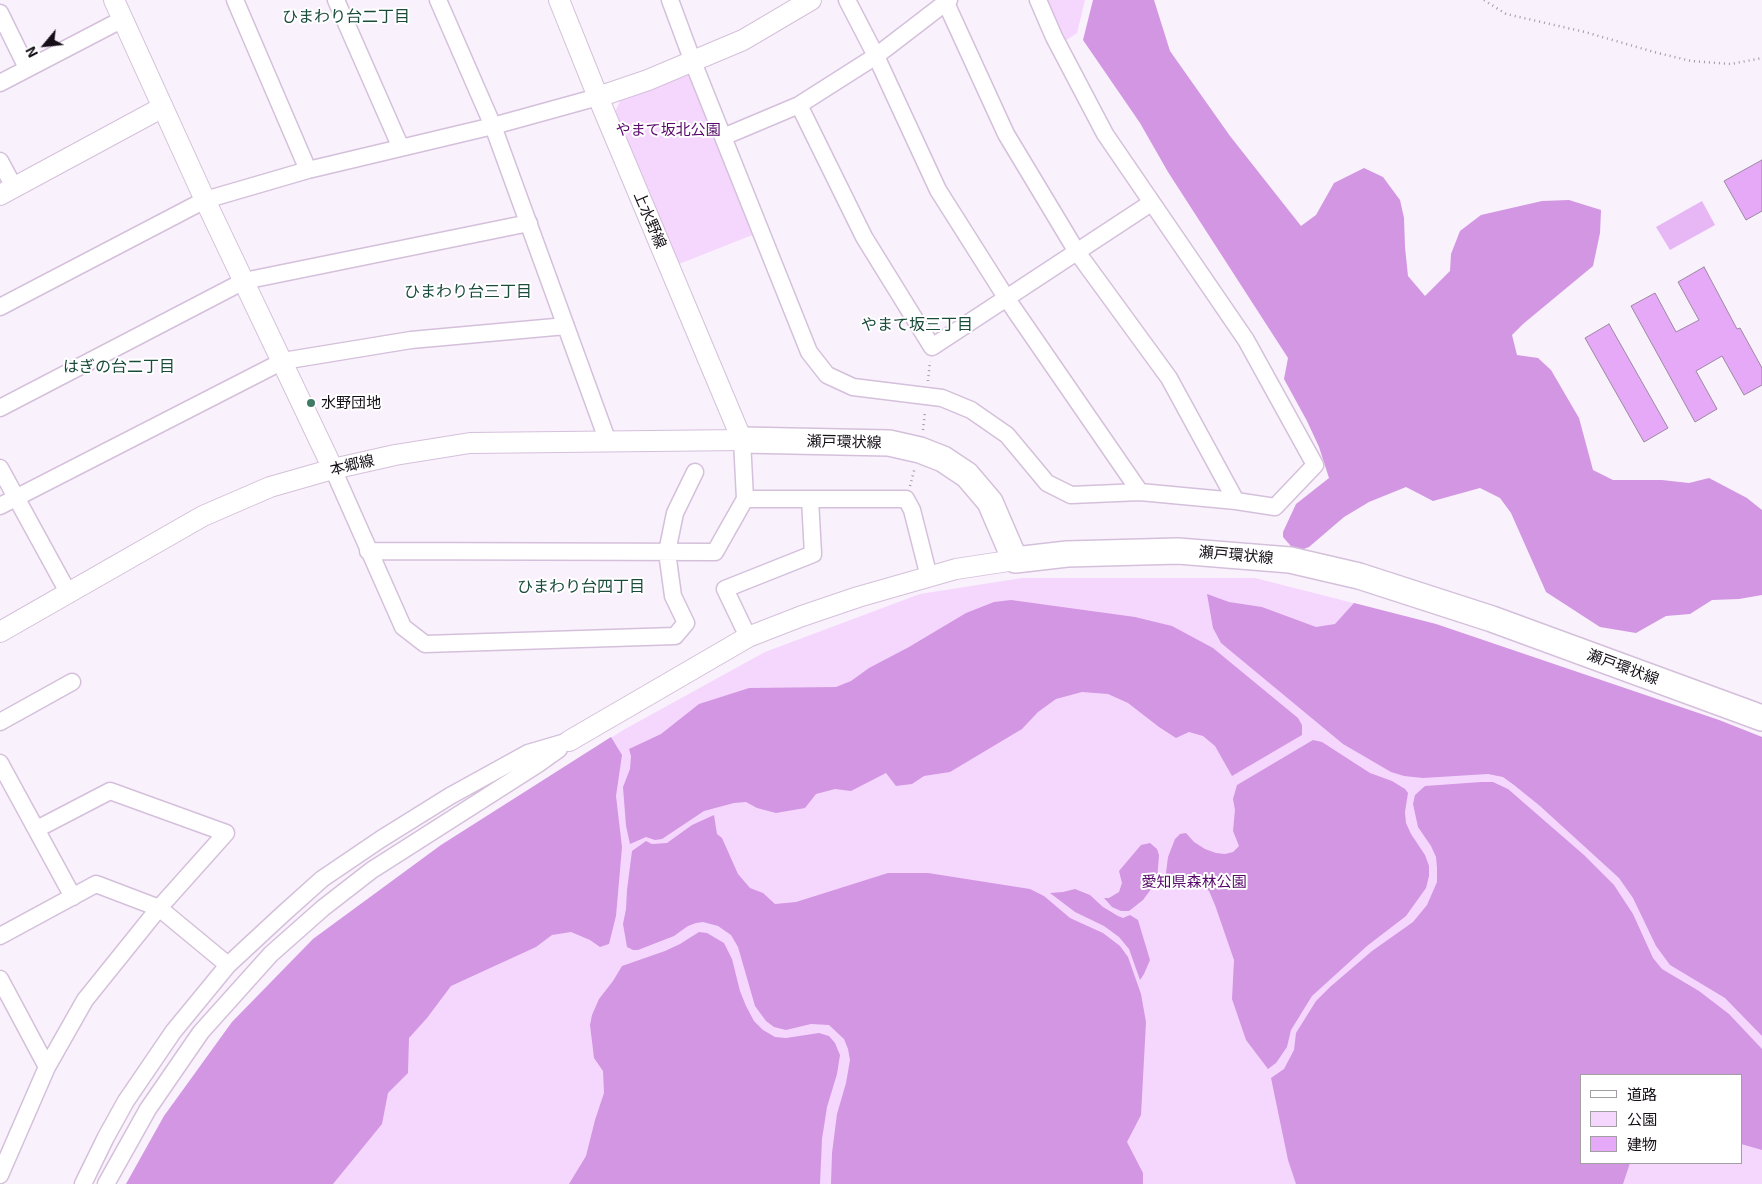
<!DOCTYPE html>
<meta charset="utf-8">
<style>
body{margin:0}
#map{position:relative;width:1762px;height:1184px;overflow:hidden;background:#f9f1fc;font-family:"Exo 2","Noto Sans JP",sans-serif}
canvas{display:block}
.legend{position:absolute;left:1580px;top:1074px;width:162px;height:90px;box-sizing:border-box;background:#fff;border:1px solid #a29fa3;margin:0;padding:6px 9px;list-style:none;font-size:15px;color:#160f18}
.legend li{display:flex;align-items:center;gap:10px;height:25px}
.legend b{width:25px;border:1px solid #a29fa3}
.north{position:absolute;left:20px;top:20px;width:50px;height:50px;-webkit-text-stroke:4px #fff;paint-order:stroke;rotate:242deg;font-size:14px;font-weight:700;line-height:20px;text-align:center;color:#160f18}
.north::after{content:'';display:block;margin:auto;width:18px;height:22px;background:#160f18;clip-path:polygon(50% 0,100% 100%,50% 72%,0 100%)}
</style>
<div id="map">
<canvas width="1762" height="1184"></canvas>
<ul class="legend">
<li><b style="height:6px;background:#fff"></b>道路</li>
<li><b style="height:14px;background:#f5d7fe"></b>公園</li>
<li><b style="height:14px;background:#e6a9f7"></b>建物</li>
</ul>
<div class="north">N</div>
</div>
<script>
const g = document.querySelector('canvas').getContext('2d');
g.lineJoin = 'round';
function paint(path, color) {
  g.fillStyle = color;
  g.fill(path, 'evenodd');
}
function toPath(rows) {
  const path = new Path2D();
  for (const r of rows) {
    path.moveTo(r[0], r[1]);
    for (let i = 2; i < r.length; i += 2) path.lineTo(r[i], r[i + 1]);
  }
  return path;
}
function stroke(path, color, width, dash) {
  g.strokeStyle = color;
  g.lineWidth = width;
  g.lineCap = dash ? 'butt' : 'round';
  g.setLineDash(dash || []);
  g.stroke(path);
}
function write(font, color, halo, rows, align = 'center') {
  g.font = font + ' "Exo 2","Noto Sans JP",sans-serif';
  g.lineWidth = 4;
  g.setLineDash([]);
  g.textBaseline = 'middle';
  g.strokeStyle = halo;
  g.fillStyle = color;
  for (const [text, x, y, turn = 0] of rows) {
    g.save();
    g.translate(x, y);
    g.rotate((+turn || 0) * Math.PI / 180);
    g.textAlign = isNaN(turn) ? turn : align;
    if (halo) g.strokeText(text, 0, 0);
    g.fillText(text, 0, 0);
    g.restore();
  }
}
paint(toPath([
 [1045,0,1085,0,1077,33,1065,41],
 [685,72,692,76,755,234,679,264,615,112,621,99],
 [1022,578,1255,578,1436,624,1719,720,1762,737,1762,1184,126,1184,164,1116,232,1022,313,939,441,845,625,729,765,652,920,594],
 [1581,1075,1741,1075,1741,1163,1581,1163]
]), '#f5d7fe');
paint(toPath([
 [1093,0,1154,0,1170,51,1230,136,1301,226,1316,215,1334,183,1364,168,1383,177,1400,200,1404,218,1405,247,1408,276,1425,296,1450,271,1451,254,1460,231,1481,215,1542,201,1569,200,1601,210,1600,233,1593,266,1523,324,1512,335,1517,355,1538,358,1551,370,1579,418,1593,470,1613,480,1662,480,1689,483,1709,478,1747,498,1762,510,1762,595,1739,599,1712,600,1690,614,1666,616,1636,633,1600,627,1546,592,1511,513,1500,498,1480,488,1433,501,1406,487,1369,502,1344,517,1309,547,1296,552,1283,537,1283,532,1296,504,1329,478,1319,447,1307,421,1284,379,1288,358,1168,172,1140,123,1083,40],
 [1207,594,1229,602,1262,607,1316,627,1335,624,1354,603,1436,624,1719,720,1762,737,1762,1036,1725,998,1670,965,1656,946,1633,898,1619,878,1540,806,1514,785,1503,777,1488,774,1423,778,1404,776,1391,772,1343,744,1221,643,1213,628],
 [1011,600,1135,617,1172,626,1213,648,1298,718,1302,725,1302,735,1232,776,1215,746,1203,736,1189,732,1176,738,1159,727,1128,703,1108,694,1082,692,1056,699,1038,712,1022,729,950,772,924,776,912,784,896,786,886,773,851,791,835,789,816,794,805,808,776,813,757,808,746,802,734,803,704,811,662,839,655,840,646,837,630,844,626,826,623,787,630,769,631,756,629,749,661,734,699,704,749,688,836,687,851,681,869,668,909,647,966,613,994,602],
 [611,737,622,755,616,796,622,847,616,916,609,944,600,947,590,940,571,932,552,935,536,947,451,986,427,1018,409,1038,408,1073,388,1093,382,1124,333,1184,126,1184,164,1116,232,1022,313,939,441,845],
 [1313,740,1322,742,1370,773,1392,781,1405,789,1408,793,1405,812,1406,823,1411,834,1425,855,1429,866,1429,876,1426,888,1406,916,1367,946,1312,996,1291,1030,1287,1047,1276,1063,1268,1069,1246,1040,1232,999,1234,960,1215,905,1209,891,1196,884,1184,883,1171,885,1166,873,1168,857,1175,839,1180,834,1186,833,1194,842,1205,849,1216,853,1225,854,1233,852,1239,846,1233,831,1235,810,1233,799,1237,785],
 [1481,782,1493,782,1508,789,1584,855,1614,885,1633,914,1653,958,1662,969,1699,991,1729,1014,1762,1049,1762,1150,1741,1144,1741,1075,1581,1075,1581,1163,1630,1163,1623,1184,1296,1184,1288,1160,1271,1078,1284,1069,1294,1050,1296,1033,1316,1001,1330,987,1372,951,1413,922,1427,905,1437,882,1437,868,1436,857,1431,846,1418,827,1413,804,1415,795,1425,786],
 [714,815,717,834,722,838,738,874,750,888,763,893,775,904,796,902,888,873,928,873,1030,889,1044,896,1070,918,1103,933,1120,946,1128,957,1141,994,1146,1022,1141,1115,1127,1142,1143,1173,1143,1184,831,1184,832,1153,837,1114,846,1083,850,1060,848,1049,844,1039,829,1025,811,1024,786,1030,774,1027,766,1021,755,1006,738,947,731,935,718,926,703,922,696,923,688,926,674,936,638,950,633,950,627,947,623,924,626,909,627,890,632,851,646,841,652,844,667,843,692,825],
 [1150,843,1157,849,1159,855,1157,881,1143,900,1129,911,1121,911,1112,907,1104,898,1109,898,1119,892,1122,883,1119,871,1141,845],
 [1075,889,1090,895,1103,907,1118,916,1123,918,1130,915,1138,920,1150,960,1144,974,1140,980,1129,949,1119,937,1104,926,1075,912,1050,893,1063,892],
 [699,932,707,933,724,943,732,959,740,991,746,1006,754,1021,763,1030,775,1037,786,1038,819,1033,829,1036,835,1043,840,1055,837,1074,827,1107,822,1139,820,1184,569,1184,586,1156,595,1120,604,1093,603,1071,594,1058,590,1025,592,1015,599,999,613,981,622,966,665,951,680,944]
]), '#d296e3');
paint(toPath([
 [1702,201,1715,225,1670,250,1656,227]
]), '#e7b6f5');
const building = toPath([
 [1762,160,1762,211,1746,220,1724,181,1762,160],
 [1704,267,1737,329,1740,328,1762,368,1762,385,1744,395,1722,356,1696,371,1717,409,1695,422,1631,306,1655,293,1676,332,1699,320,1678,282,1704,267],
 [1609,324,1668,428,1644,442,1585,338,1609,324]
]);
paint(building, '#e6a9f7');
stroke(building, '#9c88a2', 1);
const minor = toPath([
 [235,0,308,170],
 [336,0,401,148],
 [438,0,493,126,608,442],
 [670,0,693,62,809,352,827,375,853,387,942,398,971,410,1007,435,1047,483,1071,495,1140,492,1236,501,1275,507,1315,465,1246,340,1105,134,1054,37,1038,0],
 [847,0,876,56,938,190,1007,299,1140,492],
 [946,3,1006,134,1077,252,1169,378,1236,501],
 [0,13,27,68],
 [0,83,123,19],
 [799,105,864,237,932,347,1151,203],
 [723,137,799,105,876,56,949,0],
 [0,161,14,187],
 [0,307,205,200,308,170,493,126,598,97],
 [0,408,244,281,529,223],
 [0,468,69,594],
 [333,469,403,627,425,644,675,636,686,623,673,596,667,552,675,513,695,472],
 [745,499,906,499,912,510,929,577],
 [0,506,283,361,411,340,566,326],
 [368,551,715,552,745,499,742,440],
 [748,637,725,589,813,554,810,499],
 [0,722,72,682],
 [0,763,73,897],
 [0,936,96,884,159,908,228,965],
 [0,979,47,1067],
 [0,1175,47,1067,85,1000,159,908,226,833,110,791,37,829],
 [83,1184,106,1137,126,1101,173,1032,228,965,283,914,322,879,381,839,450,796,528,753,569,741],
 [106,1184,148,1109,201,1032,271,954,323,908,372,870,538,764,559,749]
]);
const tertiary = toPath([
 [114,0,205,200,333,469],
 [598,97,648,80,743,40,811,0],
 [0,195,163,107],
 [0,632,203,516,270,487,333,469,395,455,470,443,742,440,598,97,559,0],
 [569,741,748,637,802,616,858,597,956,569,1015,560]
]);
const primary = toPath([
 [742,440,889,443,920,450,943,459,967,475,990,502,1015,560,1067,554,1178,551,1290,560,1359,576,1492,619,1762,718]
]);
stroke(minor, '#d5c0db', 19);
stroke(tertiary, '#d5c0db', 22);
stroke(primary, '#d5c0db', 28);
stroke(toPath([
 [1484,0,1506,14,1585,32,1654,52,1691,61,1731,64,1762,58],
 [928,381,930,361],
 [923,430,925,411],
 [910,486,915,467]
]), '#a199a3', 2.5, [1, 4]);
stroke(minor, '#fff', 16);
stroke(tertiary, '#fff', 20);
stroke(primary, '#fff', 25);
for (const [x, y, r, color] of [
 [311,403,5,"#3e7a65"]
]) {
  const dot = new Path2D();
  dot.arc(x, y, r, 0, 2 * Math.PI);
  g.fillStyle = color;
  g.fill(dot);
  stroke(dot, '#fff', 2);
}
write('15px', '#570769', '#fff', [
 ["やまて坂北公園",668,130],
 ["愛知県森林公園",1194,882]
]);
write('15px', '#160f18', '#fff', [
 ["上水野線",650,220,67],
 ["瀬戸環状線",844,442,1],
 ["本郷線",352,465,-13],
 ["瀬戸環状線",1236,555,5],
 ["瀬戸環状線",1623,667,20]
]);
write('15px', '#160f18', '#fff', [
 ["水野団地",321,403]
], 'left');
write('16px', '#1a4b3b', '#fff', [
 ["ひまわり台二丁目",346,17],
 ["ひまわり台三丁目",468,292],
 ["やまて坂三丁目",917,325],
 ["はぎの台二丁目",119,367],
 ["ひまわり台四丁目",581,587]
]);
</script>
